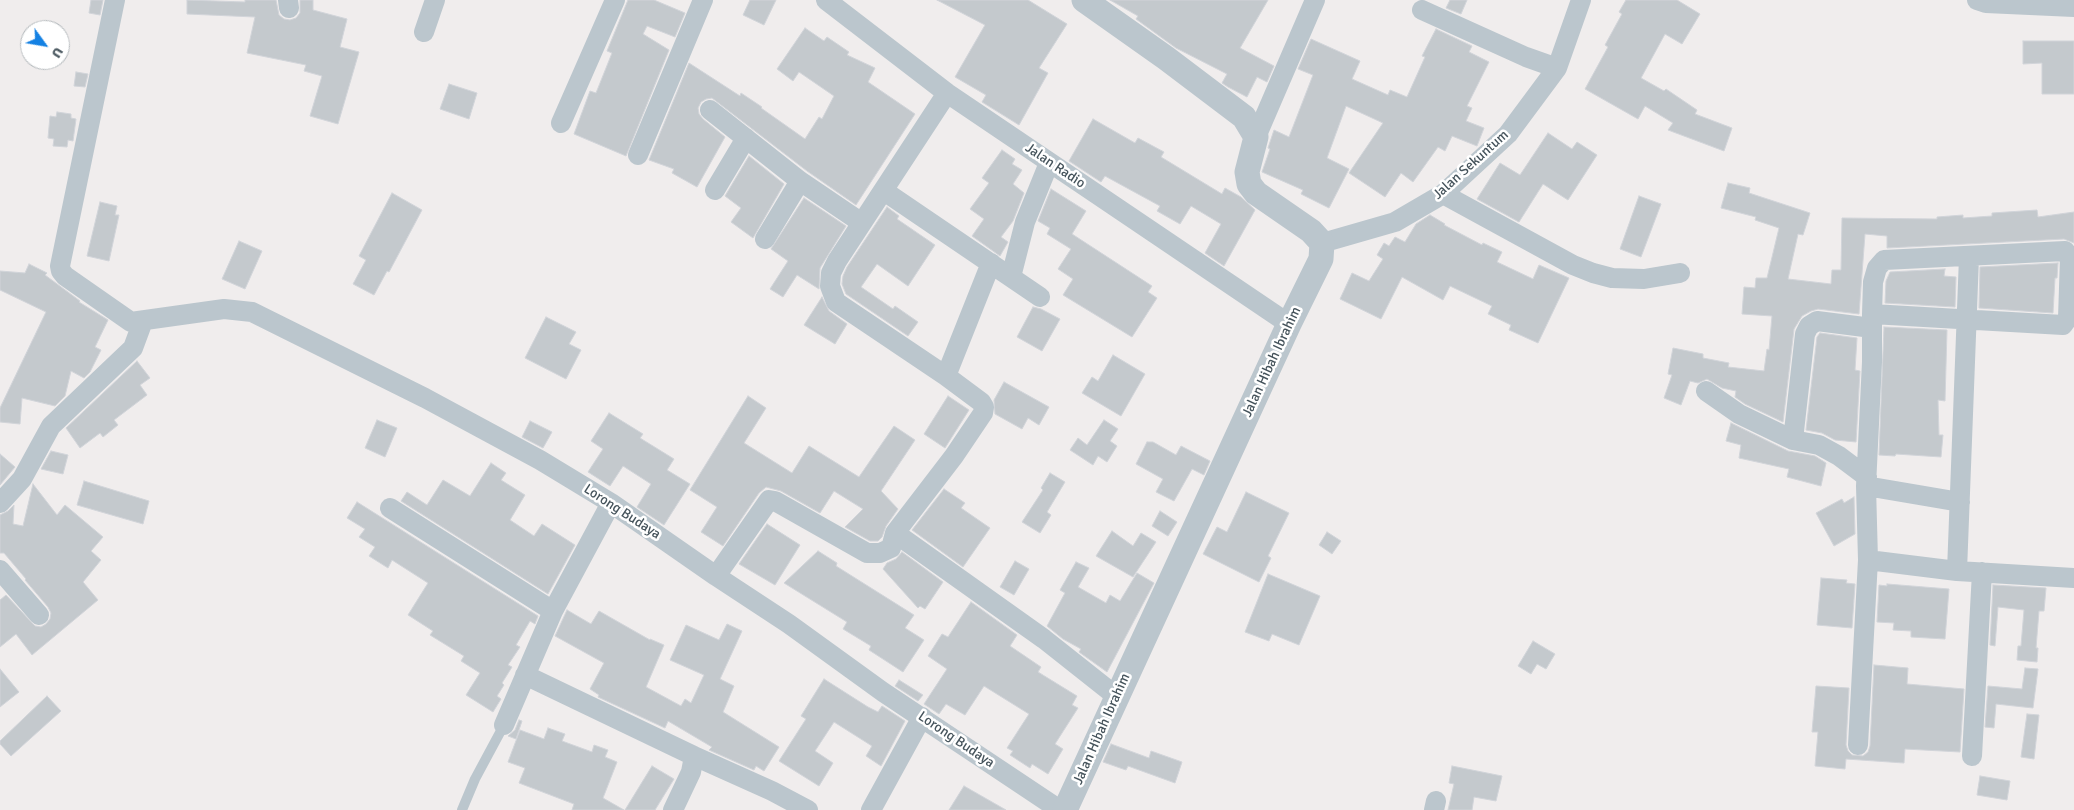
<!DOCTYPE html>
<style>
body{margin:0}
#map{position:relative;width:2074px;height:810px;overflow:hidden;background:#f0eded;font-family:Signika,sans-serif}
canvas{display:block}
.north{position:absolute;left:20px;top:20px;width:50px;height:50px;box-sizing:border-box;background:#fff;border:1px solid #b5babd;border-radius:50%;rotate:122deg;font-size:14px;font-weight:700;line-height:20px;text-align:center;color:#45535b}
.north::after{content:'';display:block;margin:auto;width:18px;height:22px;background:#1481e3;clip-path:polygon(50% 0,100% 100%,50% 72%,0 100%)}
</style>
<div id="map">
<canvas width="2074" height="810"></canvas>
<div class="north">U</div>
</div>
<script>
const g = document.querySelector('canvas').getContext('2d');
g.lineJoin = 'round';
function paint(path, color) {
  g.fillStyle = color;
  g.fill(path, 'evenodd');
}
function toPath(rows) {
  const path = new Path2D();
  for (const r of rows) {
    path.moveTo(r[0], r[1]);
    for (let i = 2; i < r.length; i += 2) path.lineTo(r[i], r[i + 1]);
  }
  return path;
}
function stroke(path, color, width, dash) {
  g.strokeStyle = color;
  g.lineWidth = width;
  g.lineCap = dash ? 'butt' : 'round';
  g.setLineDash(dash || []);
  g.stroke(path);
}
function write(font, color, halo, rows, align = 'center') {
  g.font = font + ' Signika,sans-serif';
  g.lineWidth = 5;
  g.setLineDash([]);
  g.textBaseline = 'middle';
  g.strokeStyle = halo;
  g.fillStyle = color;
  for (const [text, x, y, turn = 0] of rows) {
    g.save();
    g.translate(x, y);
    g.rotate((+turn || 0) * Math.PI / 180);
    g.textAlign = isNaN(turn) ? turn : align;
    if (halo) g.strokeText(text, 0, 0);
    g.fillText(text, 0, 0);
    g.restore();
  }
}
const building = toPath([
 [91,0,103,0,100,15,89,13,91,0],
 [187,0,245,2,245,0,276,0,279,15,284,19,290,20,296,18,300,13,300,0,313,0,313,10,347,19,340,47,359,52,338,124,310,116,322,76,304,71,306,65,247,53,255,17,187,14,187,0],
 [628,0,654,0,685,13,675,37,647,26,643,34,669,50,626,156,574,134,590,91,596,93,612,53,607,51,628,0],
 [750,0,776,0,764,25,743,15,750,0],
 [937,0,1028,0,1067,24,1039,68,1048,73,1019,125,982,102,986,95,955,77,985,25,937,0],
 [1110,0,1268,0,1240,48,1274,66,1267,82,1257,77,1247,97,1228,87,1222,83,1227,74,1176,48,1136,19,1138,16,1110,0],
 [1450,0,1467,0,1461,14,1446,8,1450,0],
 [1626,0,1677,0,1700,14,1682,44,1665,34,1641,78,1664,91,1666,89,1697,110,1695,114,1732,128,1724,151,1668,130,1673,123,1645,106,1638,119,1585,89,1608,47,1605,45,1622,14,1619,12,1626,0],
 [805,28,824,41,827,37,849,52,847,55,875,68,868,82,915,114,856,205,807,171,712,98,706,99,701,102,698,108,699,114,703,119,725,137,697,187,672,173,674,169,649,160,689,63,740,96,741,93,762,107,761,108,805,139,819,117,822,119,834,96,799,72,793,81,777,69,805,28],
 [1436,29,1472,46,1469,52,1489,62,1467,106,1472,108,1466,121,1484,128,1477,146,1452,136,1445,151,1438,147,1413,182,1401,173,1385,197,1349,173,1383,123,1346,106,1327,158,1349,169,1329,208,1301,194,1303,190,1262,172,1270,149,1268,148,1274,130,1289,137,1313,75,1298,69,1311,39,1360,61,1352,79,1388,95,1390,90,1407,97,1425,57,1422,56,1436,29],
 [2023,41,2074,41,2074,94,2042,94,2042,63,2023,64,2023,41],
 [76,72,88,74,85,87,74,86,76,72],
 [449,84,477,93,469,119,440,109,449,84],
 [57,112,71,114,71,118,76,119,73,141,68,140,67,147,53,146,54,139,48,138,50,116,56,117,57,112],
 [1093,119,1135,143,1138,138,1164,152,1161,157,1222,194,1225,188,1241,197,1255,210,1224,266,1205,253,1221,224,1191,206,1180,224,1157,211,1160,206,1105,176,1101,182,1069,161,1093,119],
 [1548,133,1572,149,1577,142,1597,155,1568,200,1543,184,1519,222,1477,199,1500,163,1520,175,1548,133],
 [1002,150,1015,159,1012,164,1022,170,1013,184,1024,193,1013,221,1001,237,1008,242,1000,256,972,236,984,219,970,209,989,183,982,178,1002,150],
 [749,156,784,184,753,238,731,222,741,208,725,196,749,156],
 [1728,183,1750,188,1749,193,1810,213,1803,235,1798,234,1788,279,1831,284,1832,270,1841,270,1842,218,1937,219,1937,217,1963,215,1963,218,1992,216,1992,213,2037,210,2038,217,2074,212,2074,243,2064,239,1887,248,1887,236,1865,234,1859,314,1818,309,1811,311,1802,316,1794,329,1783,422,1745,404,1735,397,1736,391,1722,388,1707,379,1698,383,1690,381,1681,405,1664,398,1672,375,1668,374,1673,348,1703,354,1703,358,1729,363,1728,367,1764,371,1767,349,1769,350,1772,316,1742,314,1744,287,1755,288,1756,278,1767,278,1779,228,1755,220,1756,217,1721,208,1728,183],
 [1051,189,1086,211,1072,234,1152,286,1148,292,1157,298,1132,337,1063,295,1073,279,1058,269,1071,249,1047,234,1050,228,1038,221,1051,189],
 [392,193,422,210,389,272,387,271,374,295,353,284,366,260,359,256,392,193],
 [1639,196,1661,204,1641,257,1620,249,1639,196],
 [804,198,846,226,820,268,819,289,797,275,783,297,770,289,788,261,771,249,804,198],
 [100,202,117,206,115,215,119,215,109,261,87,256,100,202],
 [887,207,899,216,897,219,935,245,908,286,877,264,861,287,893,309,895,306,918,322,908,336,846,294,842,284,843,276,847,267,887,207],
 [1430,215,1445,224,1444,225,1482,245,1483,243,1502,252,1497,262,1533,279,1539,265,1569,278,1538,343,1509,330,1511,325,1488,314,1492,306,1450,286,1443,300,1402,277,1381,319,1340,299,1352,273,1369,281,1383,259,1377,255,1384,243,1389,246,1395,237,1405,242,1416,224,1430,215],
 [239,241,262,251,245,289,222,279,239,241],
 [2058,263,2057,278,2055,278,2053,313,1979,308,1980,267,2058,263],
 [29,264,47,273,45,275,80,301,79,302,108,320,95,347,101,350,90,372,84,378,71,371,65,396,55,406,22,398,20,424,0,422,0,408,46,312,0,290,0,271,25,273,29,264],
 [1945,269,1944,276,1956,277,1955,307,1885,303,1886,281,1890,272,1945,269],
 [822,297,829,311,847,324,835,344,804,325,822,297],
 [1033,307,1041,309,1060,319,1042,351,1017,337,1033,307],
 [546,317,576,332,569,344,581,350,566,379,525,358,546,317],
 [1884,327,1947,330,1945,401,1938,400,1939,435,1943,435,1941,457,1896,454,1895,456,1879,455,1884,327],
 [1820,333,1857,338,1855,370,1860,371,1856,442,1835,440,1822,433,1806,430,1817,337,1820,333],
 [1113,355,1145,374,1121,416,1082,393,1092,377,1098,381,1113,355],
 [137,361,150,378,140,385,147,395,114,420,118,425,103,437,100,433,80,448,66,428,137,361],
 [1004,382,1049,407,1039,425,1028,418,1022,429,995,414,994,400,1004,382],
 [748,396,766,408,744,443,792,473,809,446,859,477,894,426,915,440,881,491,898,509,886,526,882,537,878,541,870,541,845,527,863,509,834,491,820,513,781,491,766,487,759,493,723,546,701,532,717,507,690,490,748,396],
 [948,396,969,410,945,448,924,434,948,396],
 [609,413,643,434,640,438,674,459,667,470,690,484,664,525,637,507,651,484,623,466,610,486,588,472,603,449,591,441,609,413],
 [377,420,397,428,385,457,365,448,377,420],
 [1104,420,1118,429,1110,441,1117,446,1107,462,1098,456,1093,465,1070,450,1078,438,1087,445,1104,420],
 [530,421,552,432,543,448,522,437,530,421],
 [1731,423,1788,451,1815,456,1826,463,1821,486,1787,477,1789,469,1739,458,1741,445,1726,441,1731,423],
 [1147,442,1153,442,1176,455,1181,446,1210,461,1204,475,1192,469,1174,501,1156,492,1163,479,1136,464,1147,442],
 [51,451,68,455,63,474,41,469,51,451],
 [0,454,15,467,0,485,0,454],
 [491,463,506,473,501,480,525,495,510,520,534,536,542,524,575,545,548,594,401,501,407,492,427,505,443,480,470,496,491,463],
 [1050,473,1065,482,1047,512,1051,515,1040,533,1022,522,1043,490,1041,488,1050,473],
 [84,481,149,501,143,524,77,505,84,481],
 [33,484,57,515,65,505,103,537,91,551,101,560,83,582,98,600,32,655,16,634,0,647,0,600,6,595,35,626,41,627,46,624,50,619,51,613,48,607,25,580,26,579,4,553,0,553,0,515,8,511,14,505,13,524,23,526,33,484],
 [944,489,965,503,961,508,990,528,963,567,912,530,944,489],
 [1246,492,1289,513,1268,556,1271,558,1259,582,1203,554,1217,527,1227,532,1246,492],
 [1854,497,1855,534,1834,546,1816,513,1842,499,1844,503,1854,497],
 [357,502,538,616,535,624,530,621,516,645,520,647,508,665,512,667,502,683,504,685,497,696,501,699,493,712,466,695,480,673,461,661,464,656,430,635,433,631,408,615,428,583,392,560,388,568,369,556,375,547,359,537,365,529,347,518,357,502],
 [1160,511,1177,522,1168,536,1152,526,1160,511],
 [767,524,800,545,775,585,739,564,767,524],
 [1112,531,1133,546,1141,533,1156,542,1133,577,1096,556,1112,531],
 [1327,532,1341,541,1332,554,1319,545,1327,532],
 [818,551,837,563,836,566,914,615,905,628,924,640,903,672,869,650,871,646,843,629,847,622,784,583,818,551],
 [902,552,943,582,925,609,920,606,918,608,883,569,887,563,896,559,902,552],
 [1015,561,1029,569,1014,595,1000,587,1015,561],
 [1076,562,1089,568,1078,587,1106,603,1110,595,1120,601,1137,573,1154,583,1107,672,1079,652,1081,649,1063,639,1047,626,1065,593,1060,590,1076,562],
 [1268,574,1320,596,1299,645,1272,634,1269,641,1245,632,1268,574],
 [1821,578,1847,580,1846,583,1855,584,1852,628,1817,625,1821,578],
 [1887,584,1949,589,1945,639,1911,637,1911,631,1893,630,1894,623,1877,622,1879,585,1887,586,1887,584],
 [1993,585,2046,588,2044,611,2039,611,2036,648,2038,648,2037,662,2017,660,2018,646,2021,646,2024,610,1998,607,1995,646,1990,645,1993,585],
 [971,602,1017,635,1010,646,1041,667,1038,672,1077,696,1072,705,1078,708,1055,744,1063,749,1048,774,1032,764,1030,768,1010,755,1013,751,1007,748,1029,714,984,686,965,715,946,704,939,714,924,704,947,669,928,656,942,634,948,637,971,602],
 [567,610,591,624,599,611,650,640,650,639,664,645,646,687,681,706,685,699,691,703,704,675,670,660,686,625,719,640,727,624,742,631,720,679,734,686,723,712,779,747,764,771,756,766,754,770,709,750,712,747,668,721,665,728,598,697,599,695,590,689,604,663,555,636,567,610],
 [1533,641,1555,654,1546,669,1537,664,1531,674,1518,666,1533,641],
 [1874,665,1908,668,1907,684,1964,689,1960,752,1905,749,1904,763,1846,759,1845,769,1815,766,1818,732,1812,732,1816,686,1849,688,1846,745,1848,751,1852,755,1863,756,1868,752,1870,746,1874,665],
 [2025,668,2038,669,2033,708,1996,704,1994,728,1985,727,1988,686,2022,689,2025,668],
 [0,669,19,692,0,707,0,669],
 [824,679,868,707,878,712,882,706,905,721,881,766,866,756,872,746,834,722,815,751,833,763,819,786,779,761,806,719,801,716,824,679],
 [899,680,923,695,918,701,895,686,899,680],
 [47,696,61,711,11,756,0,744,0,741,47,696],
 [2027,714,2039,715,2034,759,2021,757,2027,714],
 [519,720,522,721,516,739,508,736,515,730,519,720],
 [548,728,565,734,562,741,592,752,594,745,608,750,605,757,617,762,603,798,624,810,572,810,574,804,519,783,525,768,508,762,520,730,544,739,548,728],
 [1111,744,1149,758,1151,751,1182,762,1175,783,1128,766,1126,770,1103,762,1111,744],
 [652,766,674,779,655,810,625,810,652,766],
 [1452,766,1502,776,1496,801,1474,797,1472,810,1448,810,1454,784,1449,783,1452,766],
 [1980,776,2010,781,2007,800,1977,795,1980,776],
 [964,786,1006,810,949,810,964,786]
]);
paint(building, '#c4c9cd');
stroke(building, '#d1d4d9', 1);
stroke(toPath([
 [462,810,475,779,504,725]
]), '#bbc6cd', 10);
stroke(toPath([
 [115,0,60,266,61,271,65,276,131,322,224,309,252,312,425,398,540,460,611,503,716,576,789,624,883,692,1060,810],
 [288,0,289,8],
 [826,0,947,93,1289,324],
 [1977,0,1986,3,2074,7],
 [1422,10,1526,57,1557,68],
 [424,32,435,0],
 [710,110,800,181,862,223],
 [561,123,615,0],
 [1256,137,1315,0],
 [638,155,703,0],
 [715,190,746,138],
 [884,191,1040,297],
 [1443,194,1573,265,1593,273,1612,278,1644,279,1680,273],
 [765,239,800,181],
 [1322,243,1395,222,1443,194,1508,134,1557,68,1581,0],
 [1011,277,1025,222,1049,163],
 [946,376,991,263],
 [1706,391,1739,414,1793,440,1819,445,1839,456,1867,477],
 [1793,440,1805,334,1809,326,1817,321,1872,328],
 [1866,486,1960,502],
 [0,503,22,479,51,426,133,348,143,321],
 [390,508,553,611],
 [895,533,1044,639,1116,696],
 [1868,560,1957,571,2074,578],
 [0,570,39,615],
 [1957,571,1969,257],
 [716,576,769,500,775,501,867,553,880,553,891,548,895,533,954,456,983,413,984,407,981,402,946,376,836,302,830,286,831,273,837,261,947,93],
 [525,675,694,756],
 [504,725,553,611,611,503],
 [1858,745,1868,560,1866,486,1872,362,1872,314,1873,282,1877,268,1884,260,2065,251,2070,257,2068,318,2063,325,1872,314],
 [1972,756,1982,572],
 [673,810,691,772,694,756,772,791,808,810],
 [871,810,922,717],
 [1434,810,1436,801]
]), '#bbc6cd', 20);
stroke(toPath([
 [1065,810,1289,324,1321,259,1322,243,1311,231,1256,193,1249,184,1247,172,1256,137,1244,117,1166,58,1084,0]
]), '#bbc6cd', 25);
write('14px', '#45535b', '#fff', [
 ["Jalan Sekuntum",1471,165,-42],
 ["Jalan Radio",1055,166,34],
 ["Jalan Hibah Ibrahim",1272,362,-65],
 ["Lorong Budaya",622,512,33],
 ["Jalan Hibah Ibrahim",1102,729,-66],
 ["Lorong Budaya",956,740,34]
]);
</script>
